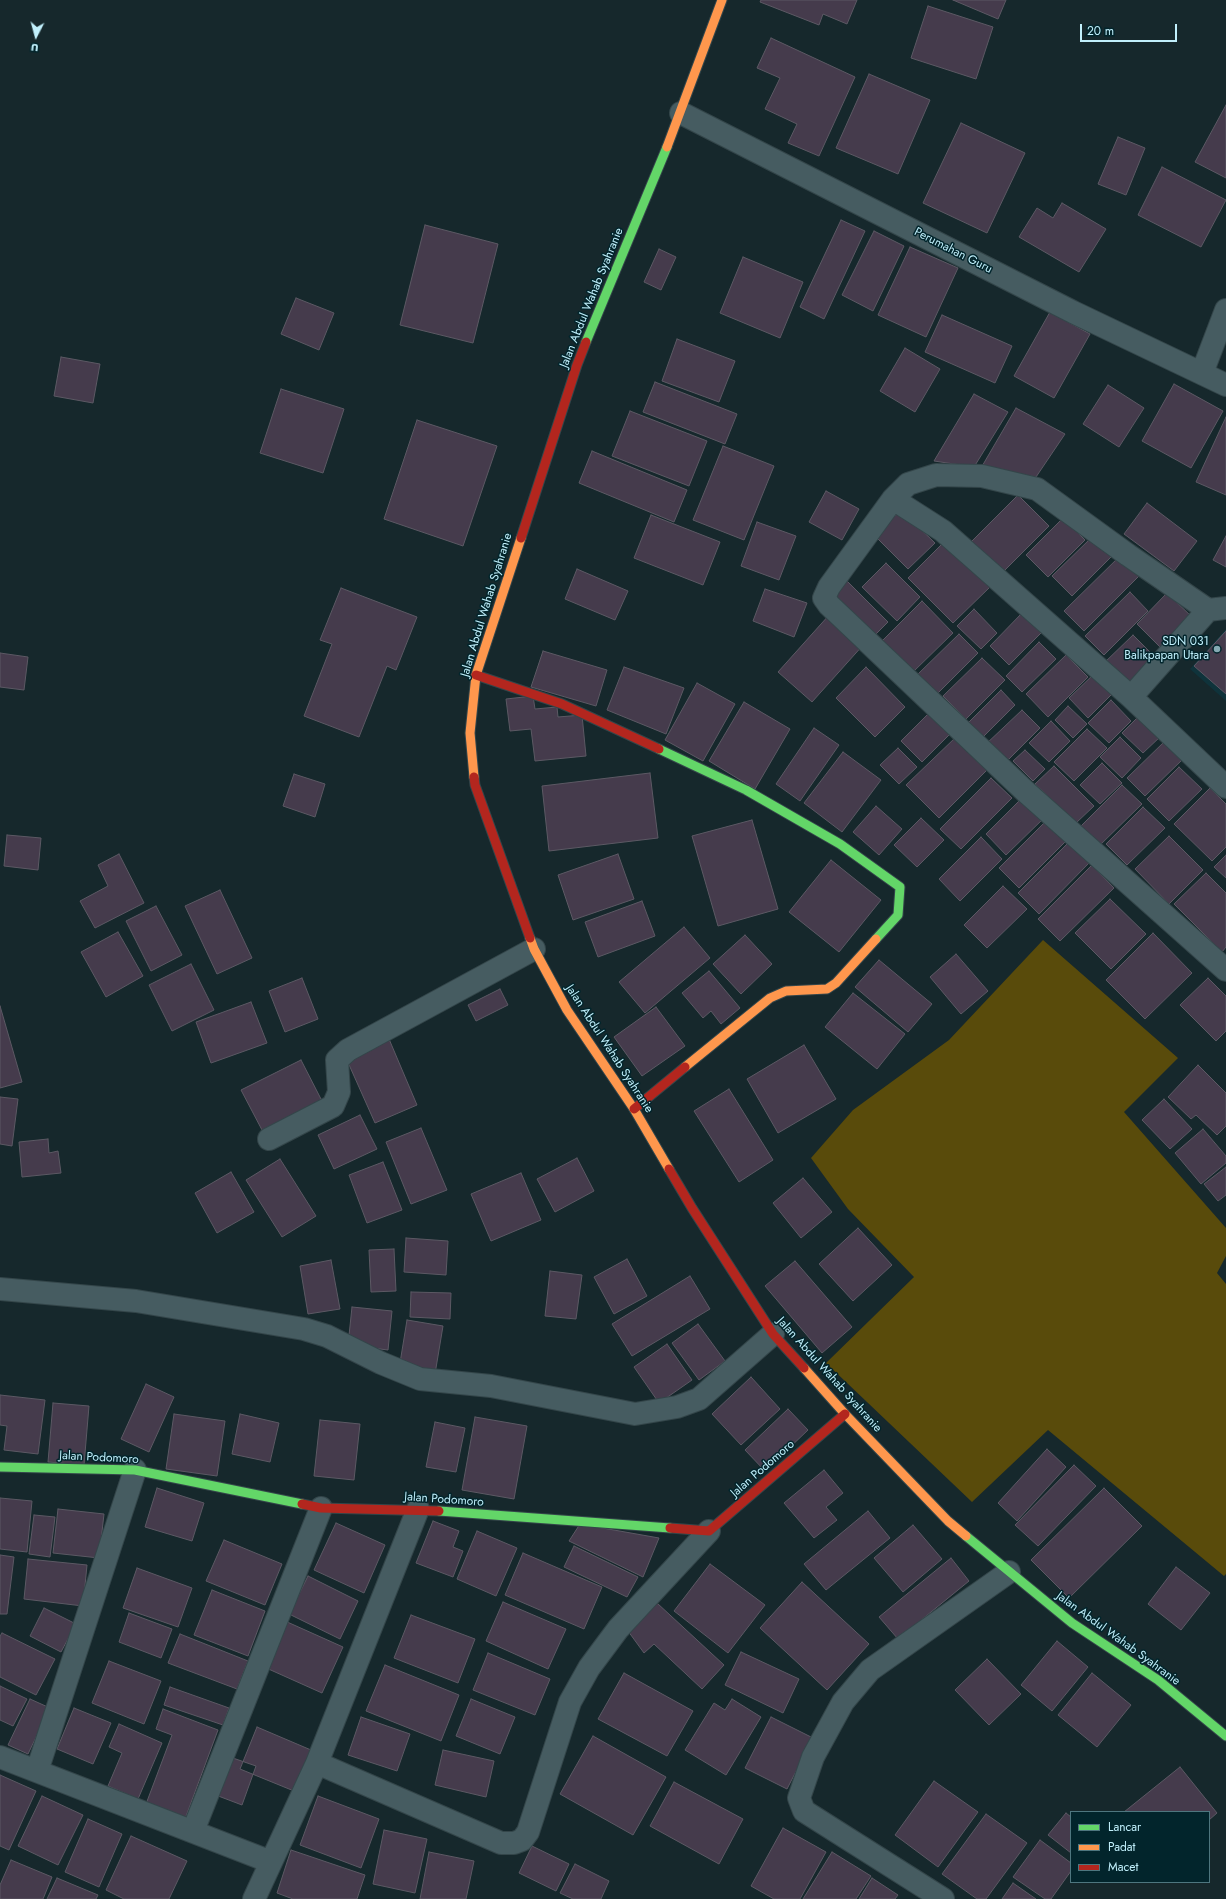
<!DOCTYPE html>
<style>
body{margin:0}
#map{position:relative;width:1226px;height:1899px;overflow:hidden;background:#16282c;font-family:Jost,sans-serif}
canvas{display:block}
.legend{position:absolute;left:1070px;top:1811px;width:140px;height:72px;box-sizing:border-box;background:#02252c;border:1px solid #4e767f;margin:0;padding:5px 7px;list-style:none;font-size:12px;color:#c1f0fc}
.legend li{display:flex;align-items:center;gap:8px;height:20px}
.legend b{width:20px;border:1px solid #4e767f}
.north{position:absolute;left:16px;top:16px;width:40px;height:40px;-webkit-text-stroke:3px #02252c;paint-order:stroke;rotate:186deg;font-size:11px;font-weight:700;line-height:16px;text-align:center;color:#c1f0fc}
.north::after{content:'';display:block;margin:auto;width:14px;height:18px;background:#c1f0fc;clip-path:polygon(50% 0,100% 100%,50% 72%,0 100%)}
.scale{position:absolute;left:1080px;top:24px;width:97px;height:18px;box-sizing:border-box;border:2px solid #c1f0fc;border-top:0;padding-left:5px;font-size:12px;line-height:14px;white-space:nowrap;color:#c1f0fc;-webkit-text-stroke:3px #02252c;paint-order:stroke}
</style>
<div id="map">
<canvas width="1226" height="1899"></canvas>
<ul class="legend">
<li><b style="height:5px;background:#63d668"></b>Lancar</li>
<li><b style="height:5px;background:#ff974d"></b>Padat</li>
<li><b style="height:5px;background:#b3261e"></b>Macet</li>
</ul>
<div class="north">U</div>
<div class="scale">20 m</div>
</div>
<script>
const g = document.querySelector('canvas').getContext('2d');
g.lineJoin = 'round';
function paint(path, color) {
  g.fillStyle = color;
  g.fill(path, 'evenodd');
}
function toPath(rows) {
  const path = new Path2D();
  for (const r of rows) {
    path.moveTo(r[0], r[1]);
    for (let i = 2; i < r.length; i += 2) path.lineTo(r[i], r[i + 1]);
  }
  return path;
}
function stroke(path, color, width, dash) {
  g.strokeStyle = color;
  g.lineWidth = width;
  g.lineCap = dash ? 'butt' : 'round';
  g.setLineDash(dash || []);
  g.stroke(path);
}
function write(font, color, halo, rows, align = 'center') {
  g.font = font + ' Jost,sans-serif';
  g.lineWidth = 3;
  g.setLineDash([]);
  g.textBaseline = 'middle';
  g.strokeStyle = halo;
  g.fillStyle = color;
  for (const [text, x, y, turn = 0] of rows) {
    g.save();
    g.translate(x, y);
    g.rotate((+turn || 0) * Math.PI / 180);
    g.textAlign = isNaN(turn) ? turn : align;
    if (halo) g.strokeText(text, 0, 0);
    g.fillText(text, 0, 0);
    g.restore();
  }
}
paint(toPath([
 [1226,629,1226,701,1190,669]
]), '#0f333b');
paint(toPath([
 [1043,940,1178,1058,1124,1112,1226,1228,1226,1256,1217,1273,1226,1284,1226,1574,1224,1576,1048,1430,972,1502,826,1363,914,1277,848,1209,811,1158,853,1110,949,1040]
]), '#594b0b');
const building = toPath([
 [761,0,857,0,847,24,823,14,819,25,760,2,761,0],
 [953,0,1006,0,998,19,953,0],
 [928,6,993,27,976,79,911,58,928,6],
 [771,38,855,77,819,156,788,143,797,124,765,109,780,78,757,68,771,38],
 [869,74,930,100,898,174,836,148,869,74],
 [1226,105,1226,178,1195,162,1226,105],
 [961,123,1025,153,987,233,923,203,961,123],
 [1118,137,1145,148,1126,195,1098,184,1118,137],
 [1162,167,1226,200,1201,247,1138,215,1162,167],
 [1062,203,1106,229,1079,272,1019,237,1037,208,1053,218,1062,203],
 [841,220,865,231,824,319,800,307,841,220],
 [425,225,498,244,473,343,400,325,425,225],
 [874,231,904,246,873,311,842,295,874,231],
 [910,247,958,268,926,337,878,315,910,247],
 [659,249,676,257,661,290,644,282,659,249],
 [743,257,803,282,780,338,720,313,743,257],
 [296,298,334,313,319,350,281,334,296,298],
 [1050,312,1090,334,1054,398,1014,376,1050,312],
 [942,315,1012,346,995,383,925,352,942,315],
 [677,339,735,361,719,402,662,381,677,339],
 [905,348,940,369,915,412,880,391,905,348],
 [61,357,100,364,93,403,54,396,61,357],
 [655,382,737,414,725,444,643,412,655,382],
 [1174,384,1223,411,1191,468,1142,441,1174,384],
 [1108,385,1144,408,1119,447,1083,424,1108,385],
 [281,389,344,409,323,473,260,453,281,389],
 [974,394,1008,412,974,467,934,461,974,394],
 [1016,408,1065,434,1036,477,981,468,1016,408],
 [630,411,707,441,689,486,612,456,630,411],
 [1226,417,1226,495,1196,482,1226,417],
 [417,420,497,446,463,546,384,519,417,420],
 [723,446,774,466,744,540,693,520,723,446],
 [592,451,687,490,674,522,579,483,592,451],
 [826,491,859,509,842,540,809,522,826,491],
 [1018,495,1049,526,1002,573,971,542,1018,495],
 [1147,503,1197,541,1174,571,1124,534,1147,503],
 [901,510,935,543,908,569,875,536,901,510],
 [651,515,720,542,703,585,634,558,651,515],
 [1063,518,1085,540,1048,577,1026,555,1063,518],
 [757,522,796,536,779,580,741,566,757,522],
 [1226,536,1226,567,1213,560,1226,536],
 [1091,538,1111,557,1072,596,1052,576,1091,538],
 [944,542,990,587,953,623,908,578,944,542],
 [1121,555,1140,575,1084,631,1064,611,1121,555],
 [886,563,920,597,897,621,862,587,886,563],
 [577,569,628,591,615,620,565,599,577,569],
 [847,581,888,622,872,638,831,597,847,581],
 [341,588,417,617,396,670,387,666,359,737,304,716,332,644,320,640,341,588],
 [765,589,807,603,794,637,753,621,765,589],
 [1130,592,1148,611,1104,655,1085,636,1130,592],
 [1167,593,1193,618,1162,649,1137,624,1167,593],
 [922,601,953,633,912,673,881,642,922,601],
 [974,609,997,633,981,649,957,626,974,609],
 [1024,611,1043,631,1009,665,990,646,1024,611],
 [830,614,864,644,812,702,778,672,830,614],
 [1226,631,1226,694,1194,666,1226,631],
 [959,634,978,653,937,694,917,675,959,634],
 [1133,635,1157,659,1128,688,1103,664,1133,635],
 [1039,642,1056,659,1022,692,1006,676,1039,642],
 [543,651,607,670,596,706,531,687,543,651],
 [0,653,28,657,24,690,0,687,0,653],
 [1066,655,1088,677,1048,717,1026,694,1066,655],
 [982,658,1005,680,966,719,943,696,982,658],
 [624,667,684,688,666,734,607,710,624,667],
 [866,667,905,707,875,737,836,698,866,667],
 [1095,673,1114,692,1088,718,1069,698,1095,673],
 [697,683,735,704,703,761,665,740,697,683],
 [1001,690,1015,705,982,738,967,724,1001,690],
 [533,696,535,709,557,707,558,717,582,715,586,756,535,761,531,729,510,731,506,699,533,696],
 [1111,700,1131,721,1109,743,1088,723,1111,700],
 [744,702,790,729,755,789,709,761,744,702],
 [1068,706,1087,724,1073,738,1055,720,1068,706],
 [1022,710,1040,728,1004,764,985,745,1022,710],
 [929,713,950,734,922,762,901,741,929,713],
 [1140,715,1161,736,1143,753,1122,733,1140,715],
 [1051,721,1070,741,1049,762,1029,743,1051,721],
 [814,728,839,745,800,801,776,784,814,728],
 [1087,729,1107,748,1074,781,1054,762,1087,729],
 [956,737,988,769,939,818,906,785,956,737],
 [1120,737,1141,758,1122,778,1100,757,1120,737],
 [1165,741,1183,759,1145,796,1127,778,1165,741],
 [898,748,917,767,899,784,880,765,898,748],
 [1025,750,1045,769,1033,781,1013,761,1025,750],
 [843,752,881,780,842,832,804,803,843,752],
 [1102,763,1122,783,1100,804,1080,785,1102,763],
 [1054,766,1094,806,1076,823,1035,784,1054,766],
 [1179,767,1202,789,1169,821,1147,799,1179,767],
 [650,773,658,838,549,851,542,786,650,773],
 [294,774,325,784,315,817,283,806,294,774],
 [991,778,1012,798,961,849,940,829,991,778],
 [1122,785,1142,804,1098,847,1079,828,1122,785],
 [1210,788,1226,804,1226,847,1212,861,1174,824,1210,788],
 [1024,796,1045,817,1006,855,986,834,1024,796],
 [876,806,902,829,879,855,853,832,876,806],
 [1143,807,1165,828,1127,865,1106,844,1143,807],
 [921,818,944,840,917,867,894,845,921,818],
 [752,820,778,909,718,926,692,836,752,820],
 [1047,820,1067,840,1019,888,999,868,1047,820],
 [7,835,41,838,38,870,4,866,7,835],
 [1169,836,1203,870,1169,904,1135,869,1169,836],
 [981,837,1002,859,960,901,939,879,981,837],
 [1068,843,1089,863,1039,914,1018,893,1068,843],
 [119,854,144,903,95,928,80,901,108,886,98,865,119,854],
 [618,854,634,899,573,920,558,875,618,854],
 [1226,855,1226,878,1214,867,1226,855],
 [831,860,881,900,839,952,789,912,831,860],
 [1092,865,1114,888,1060,941,1038,919,1092,865],
 [1206,873,1226,893,1226,947,1222,952,1174,904,1206,873],
 [1003,886,1027,909,987,948,964,925,1003,886],
 [220,890,252,958,217,974,185,906,220,890],
 [1110,899,1146,934,1111,969,1075,933,1110,899],
 [642,901,655,936,598,957,585,922,642,901],
 [156,906,182,955,151,971,126,921,156,906],
 [684,927,710,958,645,1013,619,982,684,927],
 [118,932,143,976,106,997,81,952,118,932],
 [1153,933,1192,973,1145,1019,1106,980,1153,933],
 [745,935,772,964,741,994,713,964,745,935],
 [956,954,988,991,961,1014,930,977,956,954],
 [879,960,932,1004,908,1032,855,987,879,960],
 [191,964,214,1010,172,1031,149,985,191,964],
 [709,971,740,1008,721,1024,711,1011,703,1018,682,993,709,971],
 [302,978,318,1019,285,1032,269,991,302,978],
 [1208,978,1226,996,1226,1031,1216,1041,1180,1005,1208,978],
 [500,989,508,1005,476,1021,468,1005,500,989],
 [853,993,905,1034,877,1069,825,1027,853,993],
 [251,1002,267,1043,211,1063,196,1022,251,1002],
 [0,1006,22,1082,0,1088,0,1006],
 [656,1007,685,1046,642,1076,614,1037,656,1007],
 [389,1039,417,1105,375,1123,346,1058,389,1039],
 [804,1045,836,1099,778,1133,747,1079,804,1045],
 [301,1060,322,1101,262,1130,241,1090,301,1060],
 [1198,1065,1226,1093,1226,1126,1217,1135,1196,1115,1191,1119,1168,1097,1198,1065],
 [729,1089,773,1160,739,1182,694,1111,729,1089],
 [0,1097,18,1099,12,1146,0,1144,0,1097],
 [1164,1099,1192,1129,1170,1149,1142,1120,1164,1099],
 [360,1115,377,1149,334,1169,318,1135,360,1115],
 [421,1128,447,1190,411,1204,386,1142,421,1128],
 [1203,1129,1226,1156,1226,1163,1201,1184,1175,1153,1203,1129],
 [48,1139,49,1153,58,1151,61,1173,22,1177,19,1142,48,1139],
 [577,1158,594,1191,555,1212,537,1179,577,1158],
 [280,1159,316,1216,282,1237,246,1180,280,1159],
 [383,1162,402,1210,367,1223,349,1175,383,1162],
 [1226,1167,1226,1195,1218,1201,1204,1184,1226,1167],
 [231,1172,254,1212,217,1233,195,1193,231,1172],
 [521,1173,541,1220,491,1241,471,1194,521,1173],
 [803,1178,832,1212,801,1238,773,1203,803,1178],
 [858,1228,892,1265,853,1301,819,1264,858,1228],
 [406,1238,448,1241,446,1275,404,1272,406,1238],
 [394,1249,396,1291,371,1292,369,1250,394,1249],
 [627,1259,647,1296,614,1314,594,1277,627,1259],
 [331,1260,340,1309,308,1314,300,1266,331,1260],
 [795,1261,852,1327,822,1353,765,1286,795,1261],
 [550,1271,582,1275,576,1319,545,1316,550,1271],
 [690,1276,710,1309,632,1356,612,1324,690,1276],
 [411,1292,451,1293,450,1319,410,1317,411,1292],
 [352,1307,392,1311,388,1350,348,1345,352,1307],
 [407,1320,443,1326,435,1374,399,1369,407,1320],
 [698,1324,725,1361,699,1380,672,1343,698,1324],
 [667,1344,692,1380,659,1403,634,1367,667,1344],
 [751,1377,780,1409,741,1445,712,1414,751,1377],
 [146,1384,174,1397,149,1452,121,1439,146,1384],
 [0,1395,45,1400,38,1454,4,1450,7,1426,0,1425,0,1395],
 [53,1403,89,1406,84,1465,48,1462,53,1403],
 [788,1409,808,1430,765,1471,745,1450,788,1409],
 [174,1414,225,1421,217,1476,166,1469,174,1414],
 [240,1414,279,1423,270,1462,232,1454,240,1414],
 [475,1417,527,1426,514,1499,462,1490,475,1417],
 [320,1420,360,1424,354,1480,314,1476,320,1420],
 [435,1422,465,1428,456,1472,426,1467,435,1422],
 [1047,1449,1066,1467,1017,1521,998,1503,1047,1449],
 [1074,1465,1096,1486,1038,1546,1015,1525,1074,1465],
 [824,1470,843,1493,826,1507,837,1520,814,1538,784,1503,824,1470],
 [157,1488,204,1503,192,1541,145,1527,157,1488],
 [1104,1488,1142,1526,1069,1598,1031,1560,1104,1488],
 [0,1498,32,1501,27,1552,0,1549,0,1498],
 [58,1509,104,1514,99,1558,53,1553,58,1509],
 [868,1511,890,1538,826,1590,804,1564,868,1511],
 [34,1515,55,1517,50,1557,29,1554,34,1515],
 [433,1521,459,1531,453,1547,463,1551,453,1577,416,1563,433,1521],
 [336,1523,385,1545,364,1593,314,1570,336,1523],
 [580,1524,659,1538,643,1577,569,1541,580,1524],
 [913,1525,942,1559,903,1592,874,1558,913,1525],
 [477,1531,517,1548,496,1596,457,1579,477,1531],
 [224,1540,282,1564,265,1605,206,1581,224,1540],
 [574,1546,638,1577,627,1597,564,1567,574,1546],
 [523,1553,602,1587,584,1629,505,1595,523,1553],
 [0,1555,14,1557,7,1614,0,1614,0,1555],
 [951,1558,969,1581,898,1639,879,1617,951,1558],
 [28,1559,87,1565,83,1606,24,1599,28,1559],
 [710,1564,765,1605,728,1653,674,1611,710,1564],
 [1176,1567,1210,1593,1181,1630,1148,1604,1176,1567],
 [137,1568,192,1588,178,1627,123,1608,137,1568],
 [308,1576,358,1601,340,1639,289,1614,308,1576],
 [802,1582,869,1644,827,1690,760,1628,802,1582],
 [212,1590,265,1611,248,1656,194,1635,212,1590],
 [503,1602,566,1629,548,1669,486,1641,503,1602],
 [657,1603,724,1665,702,1689,654,1644,644,1653,628,1631,657,1603],
 [44,1608,76,1624,61,1652,30,1636,44,1608],
 [129,1613,172,1629,161,1658,119,1642,129,1613],
 [411,1615,475,1639,458,1683,394,1658,411,1615],
 [285,1621,343,1647,322,1693,264,1667,285,1621],
 [2,1633,55,1659,36,1695,0,1677,0,1636,2,1633],
 [180,1634,248,1661,237,1689,168,1663,180,1634],
 [1057,1641,1088,1667,1052,1711,1021,1685,1057,1641],
 [741,1652,799,1679,783,1713,725,1685,741,1652],
 [488,1653,550,1679,535,1715,473,1690,488,1653],
 [987,1659,1021,1694,989,1725,955,1690,987,1659],
 [109,1661,161,1681,144,1724,92,1703,109,1661],
 [385,1665,459,1695,441,1741,366,1711,385,1665],
 [624,1673,693,1711,667,1756,598,1719,624,1673],
 [1092,1673,1131,1705,1097,1747,1058,1715,1092,1673],
 [0,1686,27,1699,13,1726,0,1720,0,1686],
 [170,1687,229,1708,223,1725,164,1705,170,1687],
 [30,1699,50,1708,28,1754,8,1745,30,1699],
 [471,1699,515,1717,500,1754,456,1736,471,1699],
 [732,1699,761,1717,726,1775,685,1750,714,1703,725,1710,732,1699],
 [74,1708,111,1723,93,1764,57,1749,74,1708],
 [163,1709,218,1730,185,1819,146,1804,172,1735,156,1729,163,1709],
 [361,1717,410,1734,397,1771,348,1755,361,1717],
 [771,1717,813,1738,787,1789,745,1768,771,1717],
 [119,1724,162,1743,138,1799,108,1786,122,1753,109,1747,119,1724],
 [257,1727,311,1750,294,1791,240,1769,257,1727],
 [593,1736,666,1777,633,1835,560,1794,593,1736],
 [443,1750,494,1761,486,1797,435,1785,443,1750],
 [227,1756,256,1766,242,1805,213,1794,227,1756],
 [1180,1767,1217,1813,1209,1820,1209,1812,1124,1812,1180,1767],
 [0,1775,36,1791,9,1850,0,1846,0,1775],
 [934,1781,978,1812,938,1867,895,1835,934,1781],
 [674,1782,743,1819,719,1864,650,1826,674,1782],
 [42,1796,83,1815,58,1865,18,1846,42,1796],
 [318,1796,379,1819,361,1868,300,1845,318,1796],
 [1066,1813,1071,1817,1071,1853,1048,1835,1066,1813],
 [986,1814,1027,1843,986,1899,977,1899,942,1874,986,1814],
 [88,1819,122,1834,99,1887,65,1872,88,1819],
 [783,1828,826,1852,800,1899,774,1899,751,1886,783,1828],
 [384,1830,427,1839,415,1893,373,1884,384,1830],
 [131,1836,187,1861,169,1899,124,1899,106,1890,131,1836],
 [1040,1840,1071,1863,1071,1871,1051,1899,1045,1899,1013,1877,1040,1840],
 [532,1846,569,1864,556,1891,519,1873,532,1846],
 [291,1850,365,1875,357,1899,293,1899,277,1893,291,1850],
 [429,1852,474,1861,466,1899,420,1899,429,1852],
 [832,1852,871,1876,856,1899,803,1899,832,1852],
 [11,1860,52,1877,43,1899,0,1899,0,1885,11,1860],
 [575,1864,609,1881,601,1899,573,1899,560,1893,575,1864],
 [57,1878,98,1895,96,1899,47,1899,57,1878],
 [872,1878,898,1895,895,1899,859,1899,872,1878],
 [1013,1883,1036,1899,1002,1899,1013,1883]
]);
paint(building, '#453b4c');
stroke(building, '#5c5964', 1);
const street = toPath([
 [681,113,1073,312,1226,385],
 [1202,373,1226,310],
 [893,499,829,587,824,598,829,605,1026,792,1226,970],
 [1208,610,1128,555,1037,489,982,476,936,475,908,484,893,499,943,531,1131,697,1226,787],
 [1131,697,1208,610,1226,608],
 [269,1139,333,1106,339,1092,337,1060,348,1050,534,949],
 [0,1289,136,1301,304,1329,327,1336,381,1363,420,1379,491,1386,635,1414,677,1407,699,1399,773,1334],
 [0,1757,271,1862],
 [317,1763,501,1843,514,1843,522,1840,528,1832,570,1702,589,1668,618,1629,709,1531],
 [37,1771,135,1470],
 [193,1831,321,1508],
 [254,1899,317,1763,418,1509],
 [943,1899,804,1811,799,1798,813,1757,843,1702,870,1670,1009,1572]
]);
const fast = toPath([
 [586,342,667,147],
 [659,749,746,790,840,844,900,887,898,915,876,939],
 [0,1467,135,1470,302,1504],
 [439,1511,670,1528],
 [966,1536,1072,1623,1158,1680,1226,1736]
]);
const slow = toPath([
 [667,147,722,0],
 [474,777,470,733,476,675,521,538],
 [530,938,534,949,567,1010,634,1109,669,1169],
 [685,1067,770,998,786,991,827,989,836,983,876,939],
 [804,1368,845,1414,948,1521,966,1536]
]);
const jam = toPath([
 [521,538,577,365,586,342],
 [476,675,562,704,659,749],
 [474,777,475,785,530,938],
 [634,1109,685,1067],
 [669,1169,692,1208,773,1334,804,1368],
 [302,1504,321,1508,439,1511],
 [670,1528,709,1531,845,1414]
]);
stroke(street, '#34464a', 24);
stroke(fast, '#34464a', 11);
stroke(slow, '#34464a', 11);
stroke(jam, '#34464a', 11);
stroke(street, '#465c61', 22);
stroke(fast, '#63d668', 9);
stroke(slow, '#ff974d', 9);
stroke(jam, '#b3261e', 9);
for (const [x, y, r, color] of [
 [1217,649,4,"#85aab3"]
]) {
  const dot = new Path2D();
  dot.arc(x, y, r, 0, 2 * Math.PI);
  g.fillStyle = color;
  g.fill(dot);
  stroke(dot, '#02252c', 1.5);
}
write('12px', '#c1f0fc', '#02252c', [
 ["Perumahan Guru",953,251,27],
 ["Jalan Abdul Wahab Syahranie",592,298,-68],
 ["Jalan Abdul Wahab Syahranie",487,605,-73],
 ["Jalan Abdul Wahab Syahranie",609,1049,57],
 ["Jalan Abdul Wahab Syahranie",829,1375,48],
 ["Jalan Podomoro",99,1458,3],
 ["Jalan Podomoro",763,1469,-41],
 ["Jalan Podomoro",444,1500,4],
 ["Jalan Abdul Wahab Syahranie",1118,1639,36]
]);
write('12px', '#c1f0fc', '#02252c', [
 ["SDN 031",1209,642],
 ["Balikpapan Utara",1209,656]
], 'right');
</script>
